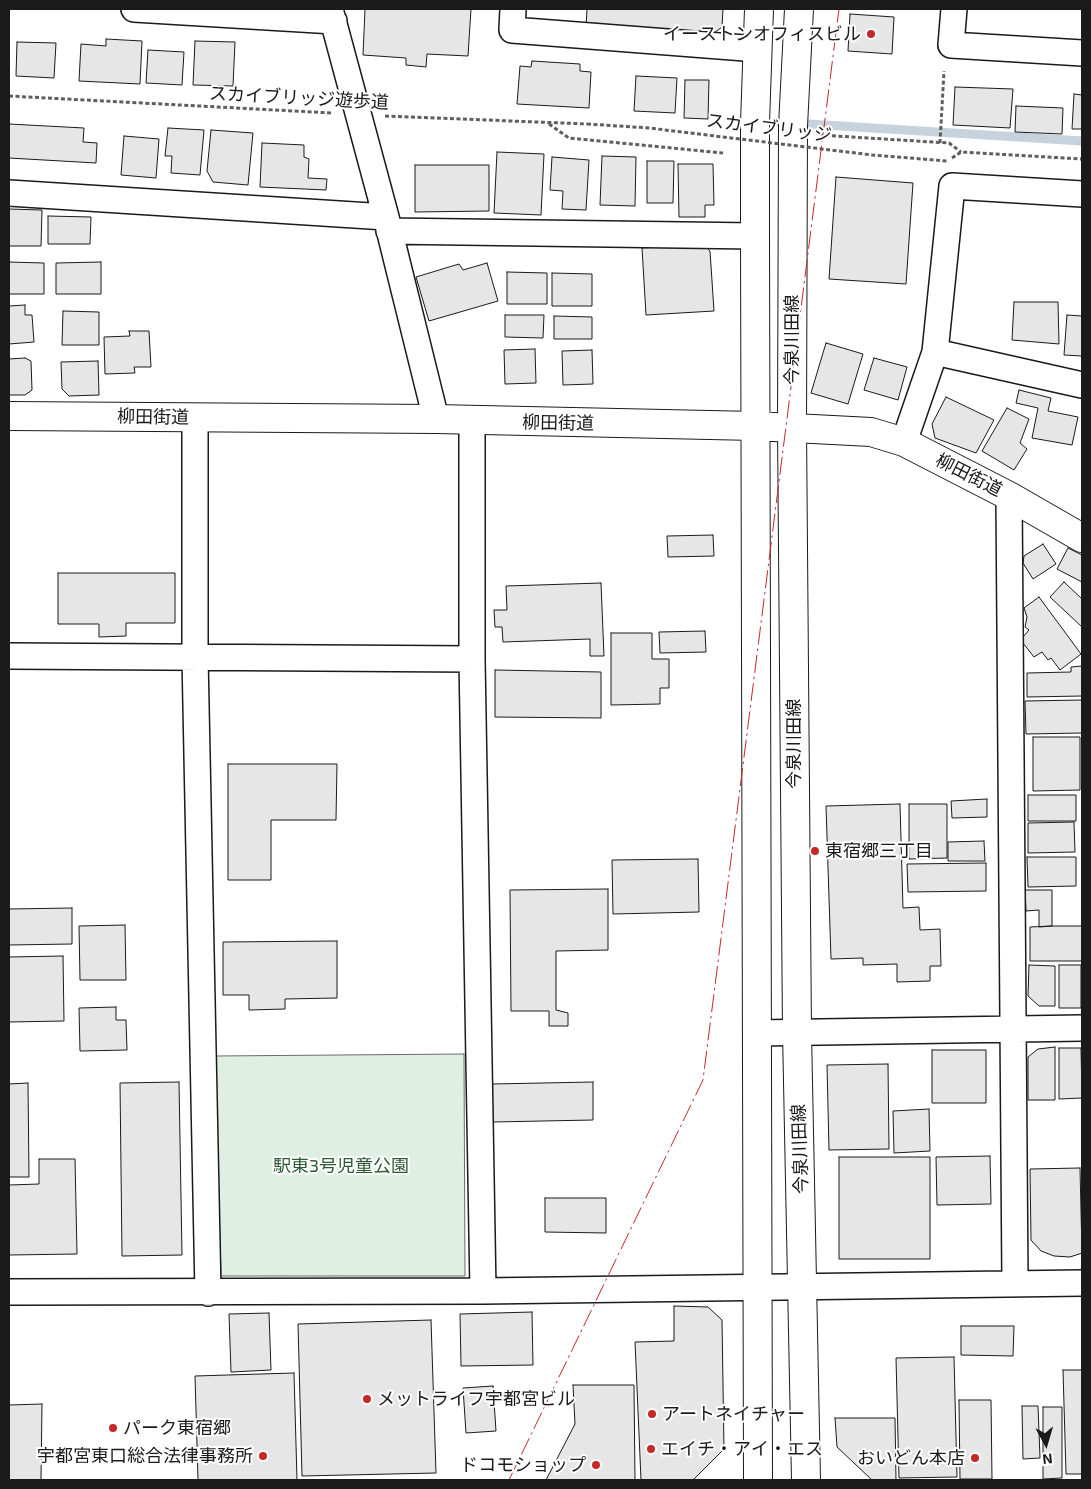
<!DOCTYPE html>
<meta charset="utf-8">
<style>
body{margin:0}
#map{position:relative;width:1091px;height:1489px;overflow:hidden;background:#fff;font-family:"Exo 2",sans-serif}
canvas{display:block}
.frame{position:absolute;inset:0;border:10px solid #1a1a1a;pointer-events:none}
.north{position:absolute;left:1021px;top:1419px;width:50px;height:50px;-webkit-text-stroke:4px #fff;paint-order:stroke;rotate:174deg;font-size:14px;font-weight:700;line-height:20px;text-align:center;color:#1a1a1a}
.north::after{content:'';display:block;margin:auto;width:18px;height:22px;background:#1a1a1a;clip-path:polygon(50% 0,100% 100%,50% 72%,0 100%)}
</style>
<div id="map">
<canvas width="1091" height="1489"></canvas>
<div class="frame"></div>
<div class="north">N</div>
</div>
<script>
const g = document.querySelector('canvas').getContext('2d');
g.lineJoin = 'round';
function paint(path, color) {
  g.fillStyle = color;
  g.fill(path, 'evenodd');
}
function toPath(rows) {
  const path = new Path2D();
  for (const r of rows) {
    path.moveTo(r[0], r[1]);
    for (let i = 2; i < r.length; i += 2) path.lineTo(r[i], r[i + 1]);
  }
  return path;
}
function stroke(path, color, width, dash) {
  g.strokeStyle = color;
  g.lineWidth = width;
  g.lineCap = dash ? 'butt' : 'round';
  g.setLineDash(dash || []);
  g.stroke(path);
}
function write(font, color, halo, rows, align = 'center') {
  g.font = font + ' "Exo 2","Noto Sans JP",sans-serif';
  g.lineWidth = 4;
  g.setLineDash([]);
  g.textBaseline = 'middle';
  g.strokeStyle = halo;
  g.fillStyle = color;
  for (const [text, x, y, turn = 0] of rows) {
    g.save();
    g.translate(x, y);
    g.rotate((+turn || 0) * Math.PI / 180);
    g.textAlign = isNaN(turn) ? turn : align;
    if (halo) g.strokeText(text, 0, 0);
    g.fillText(text, 0, 0);
    g.restore();
  }
}
const green = toPath([
 [464,1054,465,1276,221,1276,215,1056,464,1054]
]);
paint(green, '#e0efe3');
stroke(green, '#6a6a6a', 1);
stroke(toPath([
 [776,122,1082,141]
]), '#c6d2dc', 9);
const building = toPath([
 [365,9,471,9,468,56,427,54,426,67,406,65,406,58,363,55,365,9],
 [587,9,723,9,722,27,710,36,586,28,587,9],
 [850,14,894,17,892,54,848,51,850,14],
 [106,39,142,41,140,84,79,81,81,44,106,46,106,39],
 [195,41,235,42,233,86,193,85,195,41],
 [17,42,56,43,54,78,16,76,17,42],
 [148,50,184,52,182,85,146,83,148,50],
 [532,61,580,64,580,71,591,72,589,108,517,104,520,66,531,67,532,61],
 [636,76,677,78,675,113,634,111,636,76],
 [685,80,709,80,708,119,684,118,685,80],
 [955,87,1013,89,1010,128,953,125,955,87],
 [1074,94,1082,95,1082,129,1072,129,1074,94],
 [1016,106,1063,108,1062,134,1015,132,1016,106],
 [9,124,84,128,83,142,97,143,96,163,9,158,9,124],
 [168,128,204,130,200,175,171,173,172,156,165,156,168,128],
 [211,130,253,133,248,185,213,182,207,171,211,130],
 [124,136,159,139,156,178,121,175,124,136],
 [262,143,304,145,304,157,309,159,308,178,327,179,326,190,260,187,262,143],
 [497,152,544,154,541,215,494,213,497,152],
 [602,156,636,157,635,206,600,205,602,156],
 [552,157,589,160,586,210,562,209,563,191,550,190,552,157],
 [647,161,674,161,673,203,647,203,647,161],
 [678,164,713,164,714,205,705,205,705,217,679,217,678,164],
 [415,165,489,165,489,211,415,212,415,165],
 [836,177,913,183,906,284,829,279,836,177],
 [9,209,42,210,41,246,9,246,9,209],
 [48,216,91,217,90,244,48,244,48,216],
 [703,244,710,251,714,311,646,315,642,248,703,244],
 [9,262,44,263,44,294,9,294,9,262],
 [101,262,101,294,56,294,56,263,101,262],
 [487,263,498,301,429,321,416,277,459,264,463,270,487,263],
 [507,272,547,273,547,304,507,304,507,272],
 [552,273,592,274,592,306,552,306,552,273],
 [1014,302,1058,302,1059,344,1012,340,1014,302],
 [25,305,25,315,32,315,34,342,9,344,9,306,25,305],
 [63,311,99,312,99,345,62,345,63,311],
 [505,315,544,315,543,338,505,337,505,315],
 [1067,315,1082,316,1082,356,1064,355,1067,315],
 [554,316,592,317,592,339,554,339,554,316],
 [129,331,149,331,151,367,134,367,135,373,105,374,104,337,130,336,129,331],
 [826,343,863,354,848,404,811,393,826,343],
 [535,349,536,383,505,384,504,350,535,349],
 [592,350,593,384,563,385,562,351,592,350],
 [25,358,31,361,32,390,25,395,9,395,9,359,25,358],
 [874,358,907,367,898,400,864,390,874,358],
 [98,361,99,395,69,396,62,389,61,362,98,361],
 [1019,390,1051,398,1048,411,1078,417,1072,445,1032,438,1038,408,1016,403,1019,390],
 [946,397,994,420,976,453,935,438,932,424,946,397],
 [1007,408,1029,419,1020,443,1027,449,1014,470,982,451,1007,408],
 [713,535,714,556,668,557,667,536,713,535],
 [1043,544,1056,564,1033,579,1023,563,1024,556,1043,544],
 [1068,548,1082,555,1082,582,1057,569,1068,548],
 [58,573,175,573,175,623,126,623,126,636,99,637,99,624,58,624,58,573],
 [1064,582,1082,599,1082,627,1050,597,1064,582],
 [601,583,604,656,590,656,590,639,503,642,502,627,495,627,494,610,507,610,506,586,601,583],
 [1039,597,1081,654,1060,670,1051,658,1048,660,1042,652,1034,657,1023,643,1023,637,1029,630,1025,627,1027,617,1024,608,1039,597],
 [705,631,706,652,660,653,659,632,705,631],
 [611,633,652,633,652,659,669,659,669,688,660,688,660,704,611,705,611,633],
 [1082,666,1082,696,1027,697,1027,673,1071,672,1071,667,1082,666],
 [495,670,601,672,601,718,495,717,495,670],
 [1082,700,1082,733,1026,734,1025,701,1082,700],
 [1033,737,1080,737,1080,790,1033,791,1033,737],
 [228,764,337,764,336,820,271,820,271,880,228,880,228,764],
 [1028,795,1076,795,1076,821,1028,821,1028,795],
 [987,799,987,817,952,818,951,801,987,799],
 [900,804,903,908,919,907,920,930,940,929,941,966,930,966,930,981,897,982,897,964,863,965,863,958,831,959,826,806,900,804],
 [909,804,947,804,947,858,909,859,909,804],
 [1074,822,1075,852,1028,853,1028,823,1074,822],
 [984,841,985,861,948,861,948,842,984,841],
 [1027,857,1076,857,1076,886,1028,887,1027,857],
 [698,859,699,912,613,914,612,860,698,859],
 [986,863,986,891,908,892,907,864,986,863],
 [608,889,608,950,556,951,556,1010,568,1013,568,1026,549,1026,549,1011,511,1011,510,890,608,889],
 [1025,890,1052,890,1052,926,1039,927,1039,910,1026,911,1025,890],
 [72,908,72,944,9,945,9,909,72,908],
 [125,925,126,980,80,980,79,926,125,925],
 [1052,926,1082,926,1082,961,1030,961,1030,927,1052,926],
 [337,941,337,998,285,999,285,1009,249,1010,249,995,223,995,223,942,337,941],
 [63,956,64,1021,9,1022,9,957,63,956],
 [1029,965,1055,966,1055,1006,1039,1006,1028,996,1029,965],
 [1059,965,1081,965,1081,1008,1059,1008,1059,965],
 [116,1007,116,1020,126,1020,127,1050,80,1051,79,1008,116,1007],
 [1055,1047,1055,1100,1028,1100,1028,1057,1038,1049,1055,1047],
 [1059,1048,1081,1048,1082,1098,1059,1099,1059,1048],
 [932,1050,986,1050,986,1103,932,1103,932,1050],
 [888,1064,889,1149,829,1150,827,1065,888,1064],
 [179,1082,182,1255,122,1256,120,1083,179,1082],
 [593,1082,593,1120,493,1122,492,1084,593,1082],
 [28,1083,29,1177,9,1177,9,1084,28,1083],
 [929,1109,930,1151,894,1153,893,1111,929,1109],
 [990,1156,991,1204,937,1205,936,1157,990,1156],
 [839,1157,930,1157,930,1259,839,1259,839,1157],
 [39,1159,75,1159,77,1254,9,1255,9,1185,39,1184,39,1159],
 [1080,1168,1082,1253,1070,1257,1054,1256,1041,1251,1031,1240,1030,1169,1080,1168],
 [545,1198,606,1198,606,1233,545,1232,545,1198],
 [674,1306,708,1307,722,1320,724,1449,693,1480,641,1480,635,1342,674,1341,674,1306],
 [532,1312,533,1365,461,1366,460,1314,532,1312],
 [269,1313,271,1370,231,1372,229,1314,269,1313],
 [431,1320,436,1473,302,1476,298,1324,431,1320],
 [961,1326,1014,1326,1013,1356,961,1355,961,1326],
 [954,1357,957,1477,899,1478,896,1358,954,1357],
 [1063,1370,1082,1370,1082,1474,1066,1474,1063,1370],
 [294,1373,297,1480,198,1480,195,1376,294,1373],
 [573,1385,634,1385,635,1480,546,1480,575,1424,573,1385],
 [493,1386,496,1431,466,1433,463,1388,493,1386],
 [959,1400,991,1400,992,1479,960,1479,959,1400],
 [42,1404,41,1480,9,1480,9,1405,42,1404],
 [1022,1406,1038,1406,1040,1458,1023,1459,1022,1406],
 [1043,1407,1062,1407,1062,1478,1043,1479,1043,1407],
 [835,1418,895,1418,896,1480,872,1480,837,1447,835,1418]
]);
paint(building, '#e6e6e6');
stroke(building, '#1a1a1a', 1);
const minor = toPath([
 [134,9,334,21],
 [330,9,386,217,436,419],
 [513,9,512,30,758,49],
 [954,9,951,45,1082,53],
 [9,193,386,217],
 [389,231,755,236],
 [935,352,1082,385],
 [195,418,195,657,208,1293],
 [472,421,472,659,483,1291],
 [904,442,935,352,952,186,1082,194],
 [1009,496,1015,1283],
 [9,656,472,659],
 [756,1033,1082,1028],
 [9,1292,483,1291,1082,1283]
]);
const tertiary = toPath([
 [799,9,793,126,792,427,797,1032,806,1480],
 [9,416,436,419,755,426,871,432,904,442,1009,496,1082,538],
 [758,1480,755,236,755,123,759,9]
]);
stroke(minor, '#1a1a1a', 28);
stroke(tertiary, '#1a1a1a', 30);
stroke(toPath([
 [9,96,332,113],
 [385,116,587,124],
 [549,124,569,138,723,153],
 [819,135,949,143,961,152],
 [940,143,944,71],
 [952,158,961,152,1082,159]
]), '#5f5f5f', 3, [4, 2.5]);
stroke(minor, '#fff', 25);
stroke(tertiary, '#fff', 28);
stroke(toPath([
 [587,124,649,128,872,155,947,161]
]), '#5f5f5f', 3, [4, 2.5]);
stroke(toPath([
 [509,1480,703,1080,839,9]
]), '#c62828', 1, [18, 4, 2.5, 4]);
for (const [x, y, r, color] of [
 [871,34,5,"#c62828"],
 [815,851,5,"#c62828"],
 [367,1399,5,"#c62828"],
 [652,1414,5,"#c62828"],
 [113,1428,5,"#c62828"],
 [651,1449,5,"#c62828"],
 [263,1456,5,"#c62828"],
 [975,1458,5,"#c62828"],
 [596,1465,5,"#c62828"]
]) {
  const dot = new Path2D();
  dot.arc(x, y, r, 0, 2 * Math.PI);
  g.fillStyle = color;
  g.fill(dot);
  stroke(dot, '#fff', 2);
}
write('18px', '#1a1a1a', '#fff', [
 ["イーストンオフィスビル",861,34,"right"],
 ["東宿郷三丁目",825,851],
 ["メットライフ宇都宮ビル",377,1399],
 ["アートネイチャー",662,1414],
 ["パーク東宿郷",123,1428],
 ["エイチ・アイ・エス",661,1449],
 ["宇都宮東口総合法律事務所",253,1456,"right"],
 ["おいどん本店",965,1458,"right"],
 ["ドコモショップ",586,1465,"right"]
], 'left');
write('18px', '#1a1a1a', '#fff', [
 ["スカイブリッジ遊歩道",299,98,3],
 ["スカイブリッジ",769,128,7],
 ["今泉川田線",792,340,-90],
 ["柳田街道",153,417,1],
 ["柳田街道",558,423,1],
 ["柳田街道",969,475,27],
 ["今泉川田線",794,744,-90],
 ["今泉川田線",800,1149,-92]
]);
write('18px', '#2b5a34', '#fff', [
 ["駅東3号児童公園",341,1166]
]);
</script>
